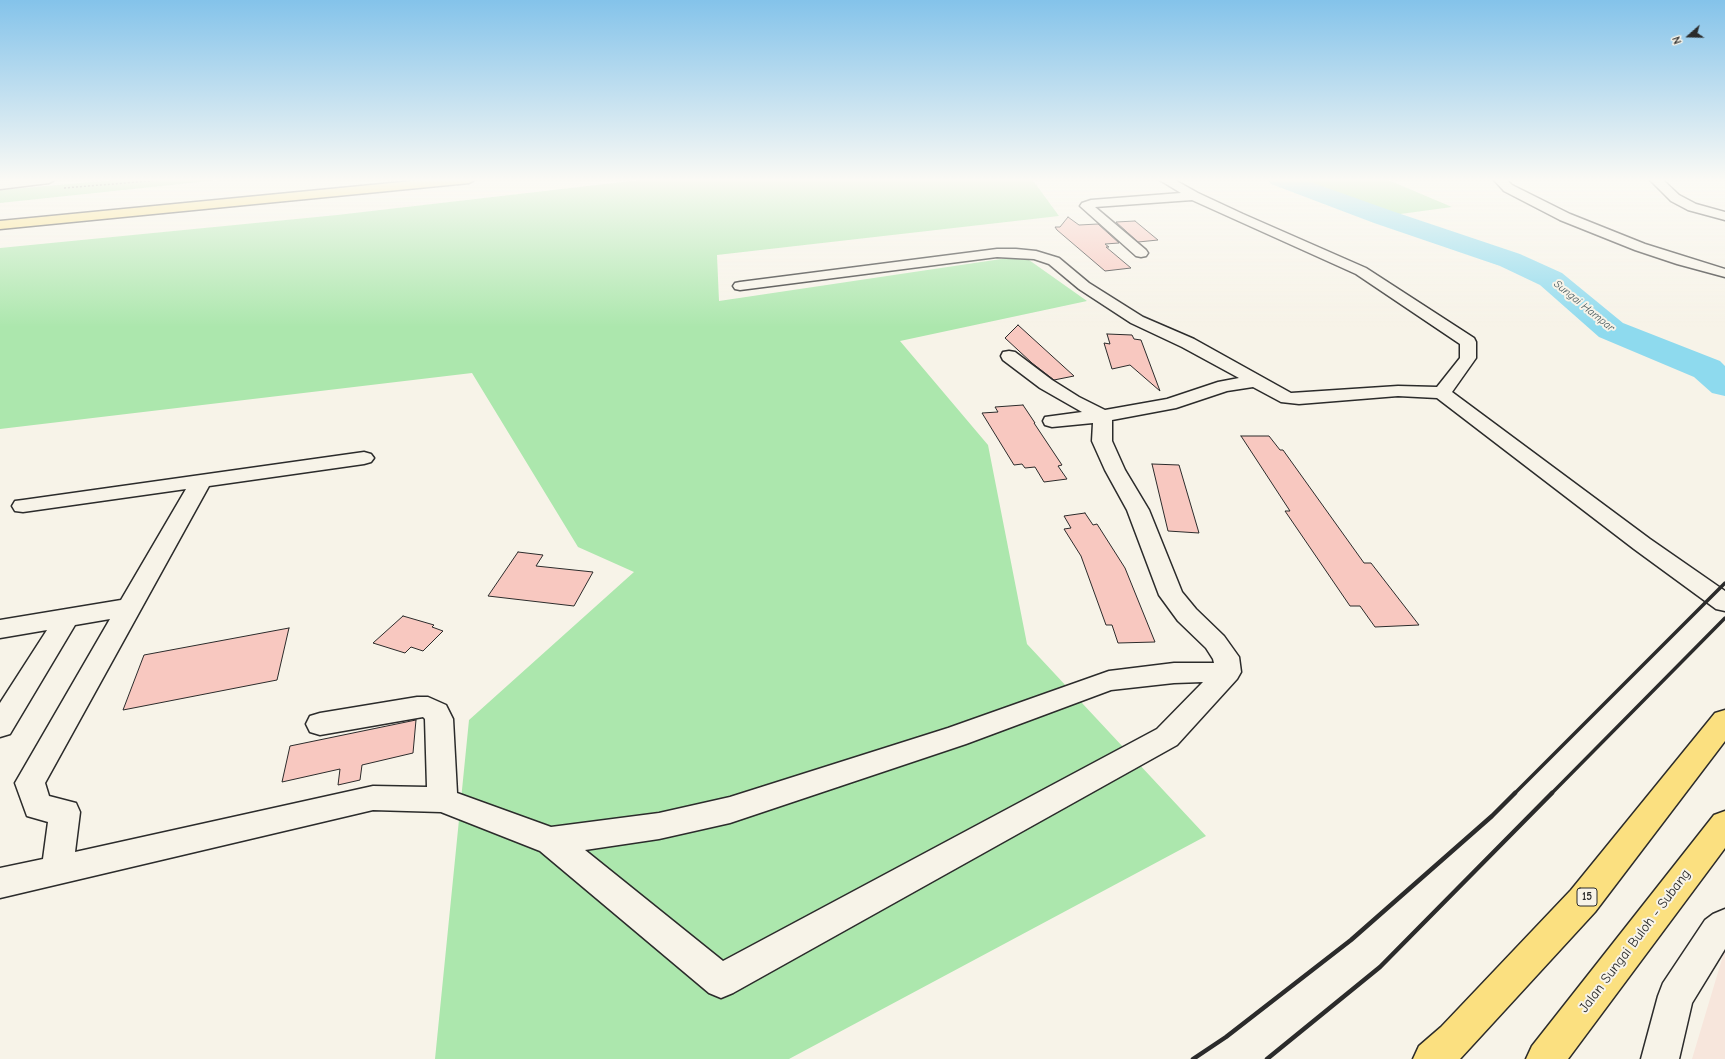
<!DOCTYPE html>
<style>
body{margin:0}
#map{position:relative;width:1725px;height:1059px;overflow:hidden;background:#f7f3e8;font-family:"Comic Neue",sans-serif}
canvas{display:block}
.north{position:absolute;left:1669px;top:16px;width:40px;height:40px;-webkit-text-stroke:3px #f7f3e8;paint-order:stroke;rotate:250deg;font-size:11px;font-weight:700;line-height:16px;text-align:center;color:#2b2b2b}
.north::after{content:'';display:block;margin:auto;width:14px;height:18px;background:#2b2b2b;clip-path:polygon(50% 0,100% 100%,50% 72%,0 100%)}
</style>
<div id="map">
<canvas width="1725" height="1059"></canvas>
<div class="north">N</div>
</div>
<script>
const g = document.querySelector('canvas').getContext('2d');
g.lineJoin = 'round';
function paint(path, color) {
  g.fillStyle = color;
  g.fill(path, 'evenodd');
}
function toPath(rows) {
  const path = new Path2D();
  for (const r of rows) {
    path.moveTo(r[0], r[1]);
    for (let i = 2; i < r.length; i += 2) path.lineTo(r[i], r[i + 1]);
  }
  return path;
}
function stroke(path, color, width, dash) {
  g.strokeStyle = color;
  g.lineWidth = width;
  g.lineCap = dash ? 'butt' : 'round';
  g.setLineDash(dash || []);
  g.stroke(path);
}
function write(font, color, halo, rows, align = 'center') {
  g.font = font + ' "Comic Neue",sans-serif';
  g.lineWidth = 4;
  g.setLineDash([]);
  g.textBaseline = 'middle';
  g.strokeStyle = halo;
  g.fillStyle = color;
  for (const [text, x, y, turn = 0] of rows) {
    g.save();
    g.translate(x, y);
    g.rotate((+turn || 0) * Math.PI / 180);
    g.textAlign = isNaN(turn) ? turn : align;
    if (halo) g.strokeText(text, 0, 0);
    g.fillText(text, 0, 0);
    g.restore();
  }
}
paint(toPath([
 [1725,949,1725,1059,1692,1059]
]), '#f7e6dc');
paint(toPath([
 [126,179,228,179,0,203,0,190],
 [648,179,1032,179,1059,216,717,255,719,301,1008,258,1029,260,1087,301,900,341,988,445,1027,644,1206,836,789,1059,435,1059,469,720,634,572,578,547,472,373,0,429,0,248,337,215],
 [1290,179,1386,179,1452,207,1393,215]
]), '#ace7ad');
paint(toPath([
 [1267,179,1302,179,1392,211,1520,254,1562,273,1623,323,1720,361,1725,366,1725,396,1712,393,1694,377,1599,337,1540,285,1500,266,1374,223,1271,184,1267,179]
]), '#8edaee');
const building = toPath([
 [1068,217,1079,225,1098,224,1119,243,1105,244,1109,247,1106,247,1131,268,1105,271,1057,230,1055,227,1060,227,1068,217],
 [1135,221,1158,240,1138,242,1116,222,1135,221],
 [1018,325,1074,376,1054,380,1032,363,1005,338,1018,325],
 [1107,334,1132,335,1134,339,1141,340,1160,391,1130,365,1112,369,1104,343,1110,344,1107,334],
 [1023,405,1035,423,1034,423,1062,465,1058,466,1067,479,1044,482,1035,467,1025,468,1022,464,1014,465,982,413,998,412,995,407,1023,405],
 [1241,436,1269,436,1280,450,1283,450,1364,563,1371,563,1419,625,1375,627,1360,606,1350,606,1285,511,1290,511,1241,436],
 [1152,464,1179,465,1199,533,1168,531,1152,464],
 [1085,513,1093,525,1097,524,1125,568,1155,642,1118,643,1112,625,1106,625,1081,556,1064,529,1071,528,1064,516,1085,513],
 [518,552,543,555,536,566,593,572,574,606,488,596,518,552],
 [403,616,434,625,432,627,443,631,423,651,411,647,405,653,373,643,403,616],
 [289,628,277,680,123,710,144,655,289,628],
 [416,720,413,753,362,765,360,780,338,785,340,769,282,782,290,746,416,720]
]);
paint(building, '#f8c8c0');
stroke(building, '#2b2b2b', 1);
const minor = toPath([
 [20,179,55,179,53,181,49,183,0,189,0,181,20,179],
 [1158,179,1173,179,1198,193,1243,214,1366,268,1474,338,1476,342,1476,358,1452,392,1650,539,1725,591,1725,611,1716,609,1634,549,1437,398,1398,396,1299,404,1281,402,1253,387,1227,391,1176,408,1112,420,1112,441,1125,470,1149,510,1182,592,1196,609,1224,636,1239,657,1241,672,1237,679,1177,745,733,993,721,998,709,993,540,851,441,812,373,810,0,898,0,868,43,859,48,822,27,816,15,783,110,619,75,625,10,734,0,737,0,703,47,630,0,638,0,620,121,600,186,489,23,512,15,511,12,506,15,501,23,500,364,452,371,454,374,458,371,462,364,464,209,486,45,783,49,796,76,803,80,812,75,852,373,786,427,787,425,719,423,717,320,735,310,732,306,724,310,716,320,713,417,697,428,697,446,705,453,719,457,793,551,827,659,813,730,797,948,728,1109,671,1174,663,1214,663,1213,659,1206,648,1178,621,1159,595,1127,510,1105,470,1092,441,1093,423,1052,427,1045,425,1043,421,1045,417,1082,412,1040,388,1003,360,1001,356,1003,352,1009,351,1015,352,1052,380,1079,397,1105,410,1167,399,1218,382,1239,378,1182,347,1131,323,1079,289,1049,264,1034,259,997,257,740,290,735,289,733,286,735,283,740,282,997,249,1016,249,1036,251,1059,258,1089,283,1143,317,1194,339,1291,393,1398,386,1437,387,1460,358,1460,344,1356,274,1192,200,1095,207,1146,250,1148,253,1146,256,1141,257,1136,256,1080,206,1082,203,1091,200,1181,193,1158,179],
 [1203,682,1157,729,723,961,585,850,659,839,730,823,966,744,1111,690,1174,683,1203,682],
 [1493,179,1506,179,1512,185,1570,214,1645,244,1725,269,1725,277,1677,264,1635,250,1560,220,1504,191,1493,179],
 [1649,179,1662,179,1679,195,1696,204,1725,212,1725,220,1688,210,1671,201,1649,179],
 [1725,909,1725,949,1692,1003,1679,1059,1641,1059,1658,996,1663,983,1705,920,1713,914,1725,909]
]);
const highway = toPath([
 [433,179,475,179,473,181,469,183,0,229,0,221,433,179],
 [1725,710,1725,741,1595,912,1460,1059,1413,1059,1419,1046,1441,1027,1571,890,1715,713,1725,710],
 [1725,811,1725,848,1568,1059,1526,1059,1532,1046,1714,815,1725,811]
]);
stroke(minor, '#2b2b2b', 3);
stroke(highway, '#2b2b2b', 3);
stroke(toPath([
 [64,188,173,179]
]), '#2b2b2b', 1.5, [2, 2]);
paint(minor, '#f7f3e8');
paint(highway, '#fbe080');
stroke(toPath([
 [1514,794,1725,583],
 [1551,794,1725,618]
]), '#2b2b2b', 3.5);
stroke(toPath([
 [1193,1059,1226,1037,1351,940,1492,816,1515,793],
 [1267,1059,1380,967,1552,793]
]), '#2b2b2b', 4.5);
const sky = g.createLinearGradient(0, 0, 0, 327);
sky.addColorStop(0, '#84c3ea');
sky.addColorStop(0.55, '#fbfaf5');
sky.addColorStop(1, '#fbfaf500');
g.fillStyle = sky;
g.fillRect(0, 0, 1725, 327);
write('italic 11px', '#44575c', '#f7f3e8', [
 ["Sungai Hampar",1584,306,39]
]);
for (const [x, y, w] of [
 [1587,897,20]
]) {
  const box = new Path2D();
  box.roundRect(x - w / 2, y - 9, w, 18, 3);
  g.fillStyle = '#f7f3e8';
  g.fill(box);
  stroke(box, '#2b2b2b', 1);
}
write('bold 11px', '#2b2b2b', null, [
 ["15",1587,897]
]);
write('14px', '#2b2b2b', '#f7f3e8', [
 ["Jalan Sungai Buloh - Subang",1635,941,-53]
]);
</script>
